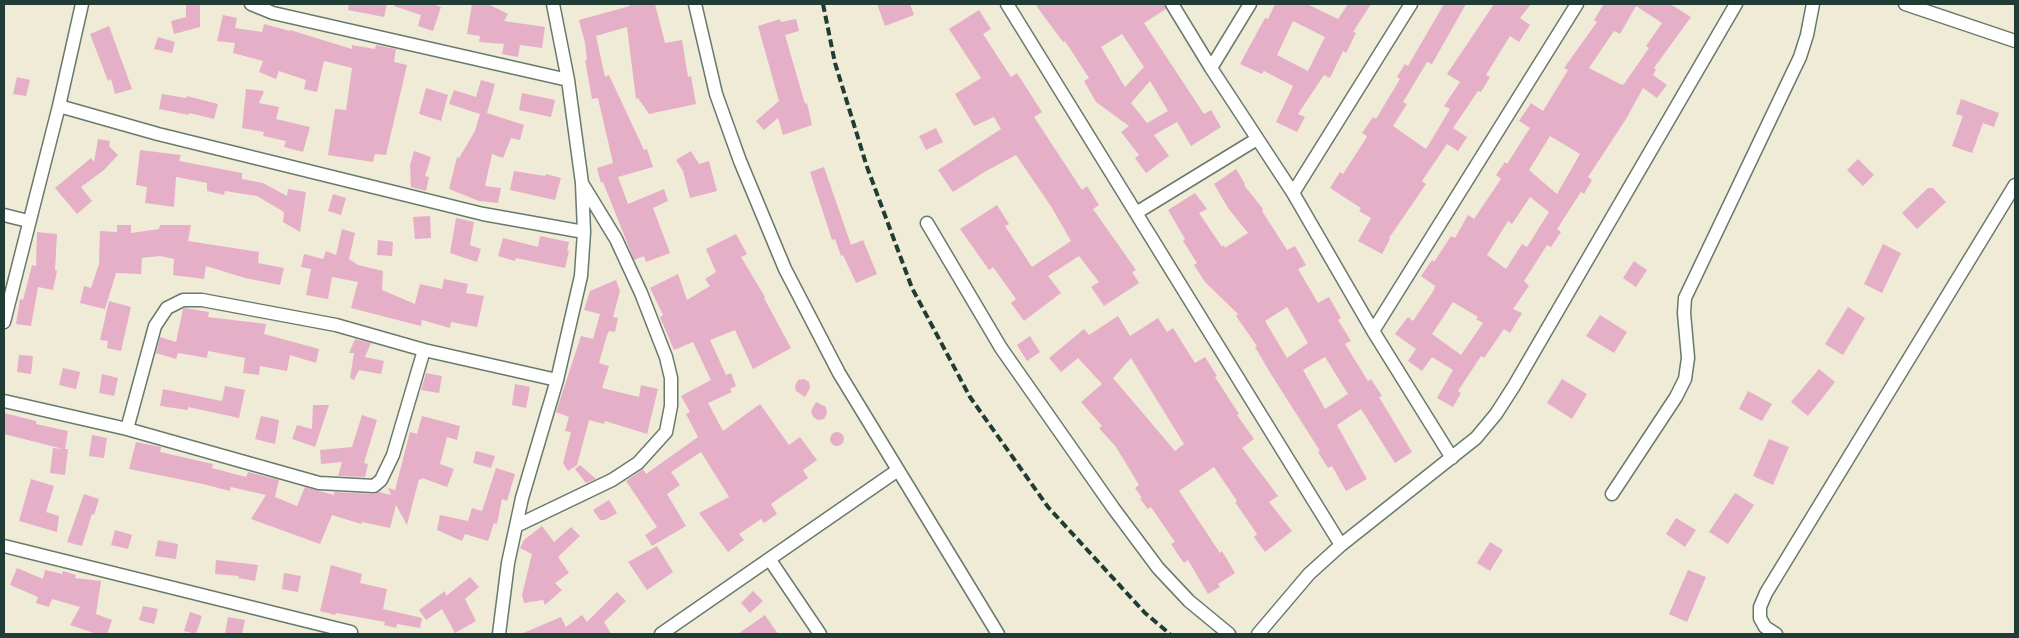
<!DOCTYPE html>
<style>
body{margin:0}
#map{position:relative;width:2019px;height:638px;overflow:hidden;background:#efebd7;font-family:Vollkorn,serif}
canvas{display:block}
.frame{position:absolute;inset:0;border:5px solid #1f3d34;pointer-events:none}
</style>
<div id="map">
<canvas width="2019" height="638"></canvas>
<div class="frame"></div>
</div>
<script>
const ctx = document.querySelector('canvas').getContext('2d');
ctx.lineJoin = 'round';
function fill(path, color) { ctx.fillStyle = color; ctx.fill(path, 'evenodd'); }
const poly = rows => new Path2D(rows.map(r => 'M' + r).join(''));
function strokePath(path, color, width, dash) { ctx.strokeStyle = color; ctx.lineWidth = width; ctx.lineCap = dash ? 'butt' : 'round'; ctx.setLineDash(dash || []); ctx.stroke(path); }
fill(poly([
 [186,4,200,4,200,27,174,34,171,21,186,17],
 [349,4,387,4,384,17,348,10],
 [395,4,432,4,441,7,433,31,418,26,421,15,394,6],
 [472,4,488,4,508,14,504,21,545,27,542,48,520,45,518,57,502,54,504,44,479,42,480,36,467,34],
 [629,4,655,4,665,43,682,40,688,77,691,76,696,104,649,114,638,98,636,99,627,27,596,36,605,77,609,75,644,150,647,149,653,167,618,177,628,204,664,189,668,201,653,208,670,253,646,262,644,256,634,260,603,182,601,183,597,168,613,163,598,98,592,99,585,60,587,60,585,43,579,20,630,6],
 [877,4,910,4,914,15,885,26],
 [1035,4,1164,4,1166,9,1144,23,1204,114,1211,110,1221,127,1191,146,1177,122,1154,135,1169,156,1146,173,1135,158,1139,155,1121,132,1129,126,1096,102,1084,81,1089,78,1065,41,1063,42],
 [1122,34,1144,67,1125,87,1101,47],
 [1150,81,1168,111,1147,123,1131,103],
 [1275,4,1307,4,1338,19,1348,4,1371,4,1353,32,1356,33,1346,53,1343,51,1330,78,1324,75,1298,114,1305,117,1297,132,1276,122,1293,86,1264,71,1262,74,1240,64,1265,18,1268,19],
 [1293,21,1325,37,1308,71,1277,55],
 [1444,4,1466,4,1432,64,1427,62,1403,102,1407,104,1393,126,1426,149,1450,109,1444,106,1460,82,1447,74,1494,4,1531,4,1520,18,1530,25,1519,42,1510,36,1486,75,1490,77,1481,92,1478,91,1453,128,1467,137,1458,151,1447,144,1422,181,1426,184,1389,238,1390,239,1382,254,1358,241,1371,218,1359,211,1361,208,1330,188,1340,172,1343,174,1365,140,1367,136,1362,133,1373,117,1376,119,1400,79,1397,77,1405,64,1408,66],
 [1604,4,1670,4,1691,17,1654,68,1656,70,1653,75,1667,85,1657,98,1643,88,1626,119,1588,177,1592,180,1584,194,1581,192,1557,229,1561,232,1551,247,1547,245,1524,281,1529,286,1513,309,1522,313,1510,333,1504,329,1484,358,1481,356,1458,391,1461,393,1453,407,1437,398,1453,370,1432,357,1422,371,1408,361,1416,349,1395,334,1408,317,1413,321,1434,290,1435,286,1421,276,1432,260,1434,262,1451,236,1455,238,1468,215,1474,219,1501,179,1496,175,1505,162,1507,164,1530,128,1519,121,1531,103,1543,111,1568,70,1564,68,1597,22,1594,20],
 [1636,6,1662,23,1646,46,1649,48,1624,84,1622,85,1589,68,1614,31,1620,34],
 [1550,136,1580,154,1557,194,1529,170],
 [1530,197,1549,212,1527,247,1522,244,1506,269,1487,255,1508,221,1512,224],
 [1453,302,1478,317,1476,319,1483,323,1461,355,1432,334],
 [979,10,991,29,983,34,1011,77,1017,73,1042,112,1034,117,1082,190,1087,186,1099,205,1093,209,1136,270,1132,272,1139,283,1104,306,1091,287,1099,282,1079,256,1048,276,1061,293,1024,321,1011,303,1016,299,993,267,989,270,960,229,997,205,1009,224,1005,226,1032,267,1071,241,1052,208,1016,155,986,171,953,192,938,170,1001,129,994,117,974,126,955,94,981,78,949,29],
 [223,15,237,18,235,28,262,32,264,24,290,31,290,30,352,49,352,45,375,49,376,45,396,49,394,62,407,65,386,155,375,154,373,162,328,155,335,109,346,110,352,68,324,61,317,92,304,89,306,80,279,71,276,79,259,72,263,61,233,53,235,43,217,41],
 [780,19,781,22,796,19,799,31,785,35,805,104,807,103,812,125,783,135,778,118,764,130,756,121,779,101,758,26],
 [109,26,132,89,115,94,111,79,108,81,90,34],
 [158,37,175,42,172,53,154,49],
 [17,77,30,80,26,96,13,94],
 [481,80,495,84,487,113,524,125,520,140,511,138,503,158,492,154,485,186,501,188,498,203,479,201,449,189,457,157,459,158,475,131,480,114,449,104,454,90,476,97],
 [426,88,448,95,441,121,419,114],
 [246,89,264,91,259,103,279,107,276,119,310,127,303,152,284,147,286,141,263,136,264,132,242,128],
 [522,93,555,100,551,117,519,110],
 [162,94,186,98,187,96,218,104,214,119,189,113,189,115,159,109],
 [1961,99,1999,113,1994,127,1983,123,1972,153,1952,146,1963,116,1956,114],
 [936,128,943,142,926,150,919,136],
 [98,139,110,141,109,146,118,155,104,170,81,187,92,201,77,214,55,188,91,158,94,162],
 [140,150,181,155,179,161,242,173,242,179,263,183,287,196,288,189,306,192,300,232,283,222,284,212,257,196,225,191,224,195,207,191,207,183,176,177,174,207,145,203,147,187,136,185],
 [414,151,431,157,425,176,429,177,426,191,411,187,410,165],
 [691,151,699,164,709,161,717,191,690,198,683,171,676,160],
 [1858,159,1874,175,1863,186,1847,170],
 [824,167,851,245,863,240,877,274,856,283,843,255,841,256,835,239,832,240,810,172],
 [1236,169,1245,184,1244,185,1263,209,1262,211,1287,250,1295,246,1306,265,1298,269,1318,303,1329,297,1341,318,1338,320,1351,341,1345,344,1368,381,1371,379,1382,396,1379,397,1412,452,1395,463,1361,409,1337,425,1367,479,1346,491,1332,466,1328,468,1318,452,1320,451,1269,371,1255,347,1257,346,1236,316,1238,314,1205,282,1194,265,1197,263,1183,241,1185,239,1168,210,1195,193,1207,209,1199,213,1222,247,1224,245,1225,248,1248,233,1228,208,1214,184],
 [1287,307,1308,343,1287,358,1265,321],
 [1325,357,1348,394,1325,409,1303,370],
 [514,171,545,176,546,174,561,178,555,200,510,190],
 [1928,188,1933,188,1946,202,1917,229,1902,213],
 [333,194,346,198,341,215,328,211],
 [430,216,431,238,415,239,413,217],
 [456,218,474,222,470,245,481,249,477,262,450,253],
 [117,225,131,225,131,233,159,229,160,225,191,225,188,241,259,252,258,263,284,268,280,285,245,278,206,266,204,279,173,275,174,259,160,256,142,258,141,274,116,273,105,309,80,303,84,286,91,288,99,264,100,231,117,232],
 [342,229,355,233,349,259,358,265,383,271,382,290,415,304,420,284,442,289,444,279,468,284,466,293,484,296,477,327,451,322,450,328,422,320,421,326,351,308,358,282,332,277,328,299,306,295,311,269,301,267,304,254,323,259,326,251,336,255],
 [37,232,57,234,55,270,57,271,53,290,38,287,31,326,16,324,20,299,23,300,32,265,36,266],
 [736,234,747,254,741,257,765,297,764,298,791,348,753,369,735,330,710,340,726,375,731,373,736,386,730,389,732,392,708,403,723,431,760,404,789,445,800,437,817,460,803,470,808,478,771,504,777,514,764,523,761,519,739,534,744,540,728,552,699,513,729,497,701,452,671,472,680,485,667,494,686,526,652,546,645,535,657,527,626,481,643,469,646,474,698,437,686,414,690,412,681,396,711,380,693,342,674,350,660,317,663,315,650,288,678,274,687,300,710,286,705,279,716,272,706,249],
 [540,236,569,242,567,251,569,251,565,268,516,258,515,261,498,256,503,238,538,247],
 [378,240,393,242,392,256,377,255],
 [1883,244,1901,253,1882,293,1864,284],
 [1634,261,1647,270,1636,287,1623,278],
 [616,280,620,291,613,317,618,318,615,332,609,331,607,335,599,363,609,366,602,388,639,397,641,385,658,389,647,434,605,421,604,424,589,420,577,465,568,471,563,463,571,432,565,431,569,417,556,412,581,336,593,339,600,314,584,310,590,291],
 [109,301,131,307,121,351,107,348,108,341,100,340],
 [1848,307,1865,318,1843,355,1825,344],
 [185,308,209,312,208,317,266,324,264,334,319,349,316,363,290,355,287,371,260,366,259,375,243,373,245,358,208,351,207,358,178,353,176,359,156,353,160,337,176,342,183,309],
 [1600,315,1627,332,1614,353,1586,336],
 [1118,316,1130,336,1158,318,1167,332,1173,328,1195,363,1205,357,1217,376,1215,377,1239,414,1237,415,1254,439,1242,448,1278,496,1269,502,1292,531,1265,552,1254,537,1257,534,1235,502,1237,501,1214,467,1179,491,1220,553,1222,551,1235,573,1218,584,1220,587,1208,594,1188,560,1184,563,1179,556,1171,544,1175,542,1151,507,1148,509,1140,499,1142,498,1135,488,1139,485,1116,447,1099,428,1102,426,1081,402,1102,384,1078,358,1061,372,1049,358,1084,329,1089,335],
 [1131,358,1184,444,1175,451,1113,378],
 [1030,336,1040,352,1027,361,1017,345],
 [355,339,371,343,365,357,384,361,381,374,359,370,354,380,350,378,354,353,349,353],
 [19,355,33,356,31,374,17,372],
 [63,368,80,372,76,389,59,385],
 [1819,369,1835,382,1808,416,1791,402],
 [426,373,442,376,439,393,421,390],
 [102,374,118,378,114,396,99,393],
 [804,379,809,382,810,388,805,397,796,391,795,386,798,380],
 [1562,379,1587,394,1572,419,1547,403],
 [515,384,530,387,526,408,512,405],
 [225,386,245,390,239,418,188,407,188,410,160,406,163,389,222,401],
 [1748,391,1772,404,1762,421,1739,409],
 [816,402,826,407,827,413,824,419,818,420,813,417,811,411],
 [313,405,329,405,315,447,292,439,297,425,312,429],
 [4,413,36,421,36,424,68,431,65,449,68,449,65,475,50,473,53,448,63,449,4,434],
 [362,415,377,420,364,463,368,464,365,477,338,476,342,462,321,464,320,450,352,447],
 [261,416,279,420,275,444,255,439],
 [422,416,460,426,457,440,447,437,440,464,454,469,447,487,422,478,421,480,419,479,407,525,396,505,390,528,362,522,361,524,332,515,320,544,251,519,266,495,231,487,230,491,203,484,129,469,136,442,161,447,160,452,213,464,212,468,246,477,248,472,279,480,275,497,297,506,305,487,334,495,334,492,374,494,379,492,391,495,388,488,395,490,410,432,417,434],
 '830 439a7 7 0 1 1 14 0a7 7 0 1 1-14 0Z',
 [92,435,107,438,104,458,89,456],
 [1769,439,1789,447,1773,485,1753,476],
 [476,451,495,456,491,468,473,463],
 [580,465,596,479,586,483,575,469],
 [496,468,515,474,507,501,502,499,497,524,494,523,488,541,465,534,462,541,437,530,440,515,468,521,472,508,482,511],
 [31,479,54,486,46,512,59,516,57,532,19,521],
 [1735,493,1754,505,1728,544,1709,532],
 [84,494,99,499,94,515,92,514,82,546,67,542],
 [609,500,617,513,605,520,600,520,593,510],
 [1676,518,1696,530,1685,547,1666,534],
 [542,526,554,542,571,527,580,536,558,557,569,573,555,583,562,590,545,605,543,600,524,603,522,595,532,554,520,548,524,540],
 [115,530,132,535,128,549,111,545],
 [158,540,178,544,176,559,155,556],
 [1490,542,1503,550,1490,571,1477,563],
 [657,546,673,572,647,590,628,562],
 [216,560,258,565,255,581,238,578,239,576,215,574],
 [331,565,362,574,360,583,387,589,383,609,422,618,420,628,397,624,396,628,384,625,385,622,336,613,335,615,320,611],
 [17,568,43,579,45,570,62,574,63,571,76,575,75,578,101,581,96,614,112,620,107,634,97,634,70,625,80,607,52,599,49,607,36,603,38,597,10,585],
 [1688,570,1706,577,1687,622,1669,614],
 [284,573,301,576,298,592,282,589],
 [470,577,479,587,465,599,476,621,455,633,442,609,426,620,419,610,445,591,446,596],
 [753,591,763,601,750,613,741,603],
 [617,592,626,601,604,622,611,634,521,634,561,617,566,627,582,615,587,622],
 [143,606,158,609,154,624,139,620],
 [190,612,202,616,196,634,184,631],
 [765,615,778,634,738,634],
 [228,617,245,620,242,634,225,634]
]), '#e6afc8');
const street = poly([
 [251,4,273,13,568,80],
 [695,4,716,94,740,161,785,269,839,373,998,634],
 [1007,4,1341,545],
 [1172,4,1211,68,1293,193,1373,331,1452,458],
 [1905,4,2015,41],
 [1211,68,1250,4],
 [59,106,158,134,483,214,584,232],
 [1293,193,1411,4],
 [1136,213,1257,139],
 [4,215,28,221],
 [927,223,1001,348,1114,509,1158,568,1189,601,1229,634],
 [4,322,59,106,82,4],
 [1373,331,1577,4],
 [4,401,127,429,319,483,374,486,381,480,393,455,424,350,557,380],
 [127,429,155,326,167,308,183,300,202,300,336,325,424,350],
 [1612,494,1676,397,1685,379,1688,358,1684,313,1685,298,1800,57,1807,35,1813,4],
 [516,526,612,480,638,463,666,432,671,406,671,378,666,357,641,293,616,239,583,185],
 [4,546,351,632],
 [770,560,820,634],
 [499,634,508,563,522,498,557,380,581,276,584,232,582,183,568,80,553,4],
 [661,634,898,470],
 [1258,634,1309,574,1341,545,1476,438,1496,414,1514,386,1736,4],
 [1776,634,1765,627,1760,618,1760,607,1766,593,2015,185]
]);
strokePath(street, '#687a6d', 15);
strokePath(street, '#fff', 12);
strokePath(poly([
 [823,4,835,63,867,167,912,288,970,397,1048,507,1145,613,1170,634]
]), '#1f3d34', 4, [8, 4]);
</script>
